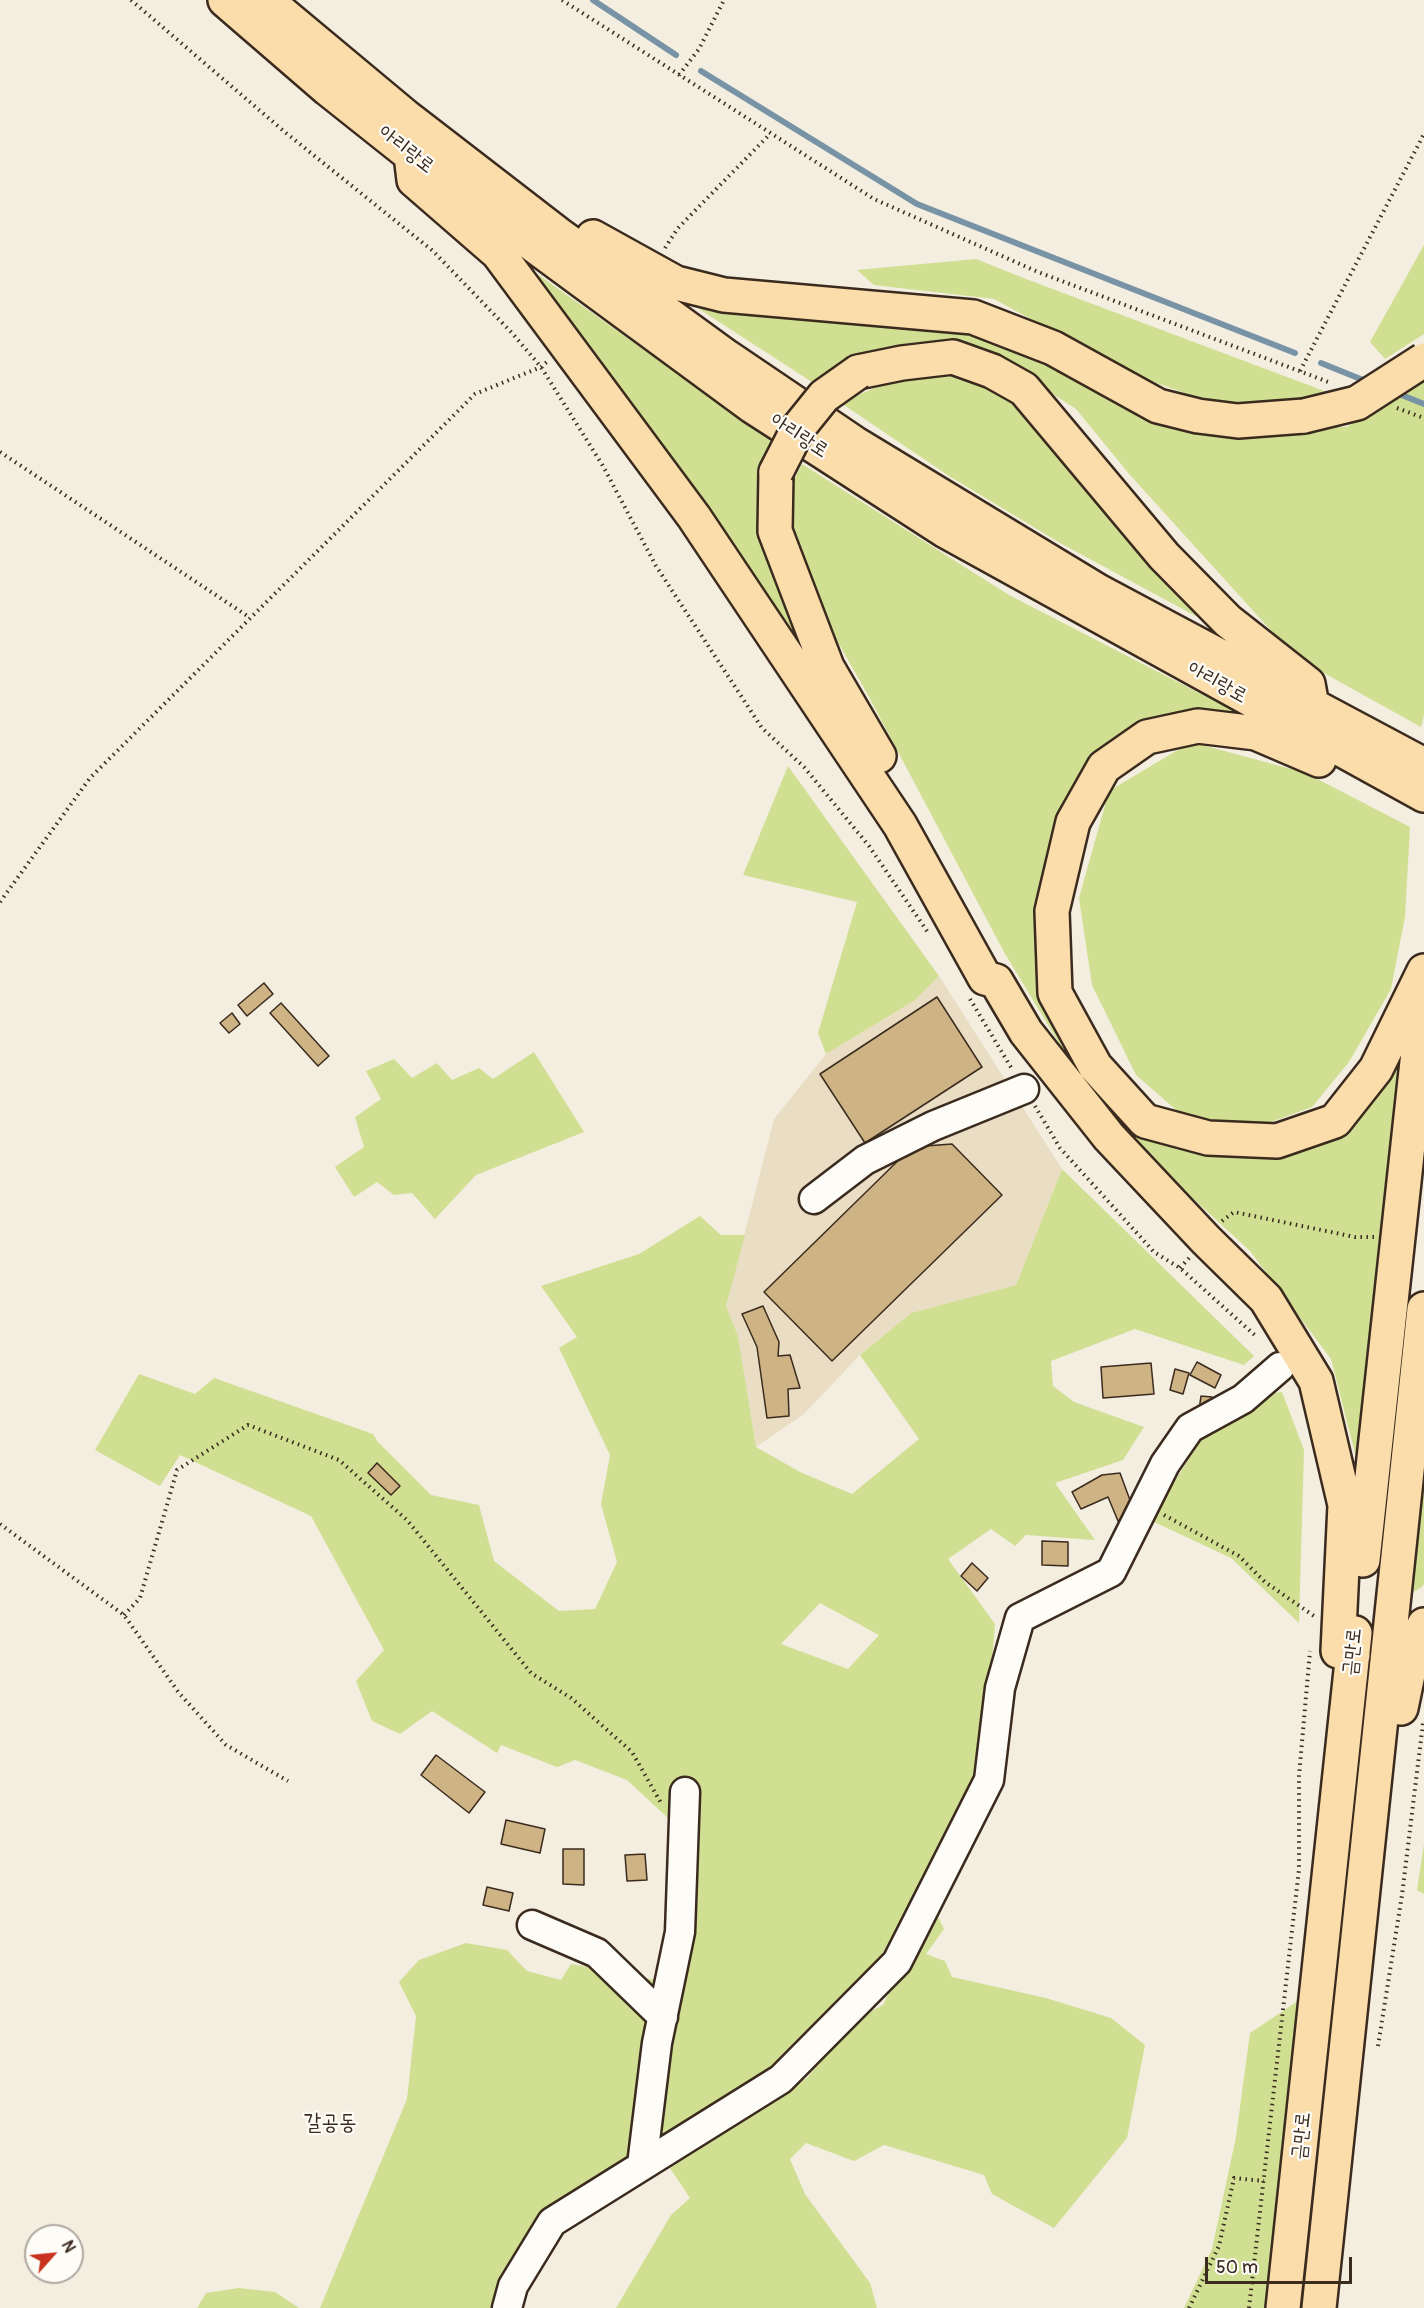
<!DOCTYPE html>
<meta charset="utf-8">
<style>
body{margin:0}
#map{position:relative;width:1424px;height:2308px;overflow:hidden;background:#f4eee0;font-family:Pangolin,sans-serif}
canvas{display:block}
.north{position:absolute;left:24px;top:2224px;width:60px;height:60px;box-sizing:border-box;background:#fdfcf7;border:2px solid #afa8a0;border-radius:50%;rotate:63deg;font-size:16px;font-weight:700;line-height:24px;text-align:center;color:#3b2a1e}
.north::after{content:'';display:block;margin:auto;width:21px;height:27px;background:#c8321e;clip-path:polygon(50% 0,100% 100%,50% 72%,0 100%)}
.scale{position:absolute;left:1205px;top:2257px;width:147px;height:27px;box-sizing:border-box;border:3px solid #3b2a1e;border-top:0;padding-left:8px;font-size:18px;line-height:21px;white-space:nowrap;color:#3b2a1e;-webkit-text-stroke:4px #fdfcf7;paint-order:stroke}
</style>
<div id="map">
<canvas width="1424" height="2308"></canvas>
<div class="north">N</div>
<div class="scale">50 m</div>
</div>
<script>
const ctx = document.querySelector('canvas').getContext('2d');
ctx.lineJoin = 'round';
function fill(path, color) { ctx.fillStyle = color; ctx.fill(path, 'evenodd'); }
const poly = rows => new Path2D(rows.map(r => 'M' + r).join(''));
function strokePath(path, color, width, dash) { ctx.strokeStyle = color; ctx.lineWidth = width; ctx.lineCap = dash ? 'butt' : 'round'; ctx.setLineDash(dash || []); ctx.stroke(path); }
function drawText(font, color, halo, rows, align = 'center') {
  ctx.font = font + ' Pangolin,"Poor Story",sans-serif'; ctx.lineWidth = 4.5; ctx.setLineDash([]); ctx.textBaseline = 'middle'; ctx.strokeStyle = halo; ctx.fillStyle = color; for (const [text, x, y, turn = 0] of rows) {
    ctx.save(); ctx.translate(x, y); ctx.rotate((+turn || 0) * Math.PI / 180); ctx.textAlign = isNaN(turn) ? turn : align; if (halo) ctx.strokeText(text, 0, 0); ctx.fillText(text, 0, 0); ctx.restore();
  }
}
fill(poly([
 [939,976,1062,1169,1016,1285,911,1313,860,1355,804,1414,756,1447,738,1336,726,1306,774,1119,826,1054,914,1001]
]), '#e9ddc4');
fill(poly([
 [1424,245,1424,334,1385,359,1370,342],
 [976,259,1026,279,1327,392,1300,401,1213,403,1134,375,994,299,874,285,857,270],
 [533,271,777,444,762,523,820,669],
 [676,294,774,316,850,315,959,323,1195,430,1347,427,1424,375,1424,715,1421,727,1295,657,1130,475,1076,409,984,349,933,343,815,384],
 [963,373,1018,400,1218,628,1060,543,949,476,841,403,894,379],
 [802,464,1009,595,1234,711,1132,731,1062,803,1039,946,1053,1013,1170,1144,1328,1134,1409,1033,1358,1465,1331,1359,1250,1251,1173,1180,1077,1073,1004,952,869,697,817,605,802,569,794,528,793,482],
 [1191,742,1306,773,1410,827,1405,917,1391,989,1349,1062,1312,1107,1258,1127,1182,1115,1136,1075,1092,985,1079,898,1109,791],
 [788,766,939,976,914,1001,826,1054,818,1033,857,902,743,875],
 [534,1052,584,1132,476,1175,435,1219,412,1193,394,1195,377,1182,354,1197,335,1167,364,1147,355,1117,381,1099,366,1071,394,1059,412,1078,437,1063,452,1080,479,1068,493,1079],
 [1062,1169,1254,1356,1244,1365,1135,1329,1051,1361,1053,1386,1074,1402,1144,1427,1123,1460,1055,1483,1095,1540,1026,1535,1015,1546,991,1529,948,1559,995,1624,984,1762,975,1790,878,1961,807,2038,751,2086,661,2135,532,2223,502,2308,320,2308,407,2099,416,2016,399,1982,419,1960,466,1943,507,1950,527,1971,561,1980,571,1964,682,1985,697,1845,627,1780,575,1760,557,1767,501,1745,497,1753,432,1711,400,1734,372,1721,356,1681,384,1650,311,1516,180,1455,160,1486,95,1450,139,1374,195,1394,214,1378,373,1434,378,1442,431,1495,479,1505,494,1561,559,1611,595,1609,617,1562,601,1504,610,1455,559,1348,577,1337,541,1286,639,1254,700,1216,721,1235,745,1235,726,1306,738,1336,756,1447,800,1472,852,1494,919,1439,860,1355,911,1313,1016,1285],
 [820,1603,879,1635,848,1669,781,1644],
 [1282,1392,1304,1450,1299,1623,1231,1558,1150,1520,1208,1429,1267,1394],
 [1424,1464,1424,1584,1422,1587,1406,1596],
 [1424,1844,1424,1894,1417,1890],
 [932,1904,944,1929,926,1954,945,1961,952,1977,1046,1998,1111,2018,1145,2045,1127,2138,1054,2228,992,2194,984,2175,884,2145,854,2161,806,2143,790,2159,805,2194,870,2283,877,2308,616,2308,671,2215,690,2198,666,2162,807,2078,856,2019,883,2005],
 [1298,2001,1268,2308,1184,2308,1212,2249,1236,2137,1250,2033],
 [239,2288,275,2292,299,2308,197,2308,206,2293]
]), '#d0df92');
strokePath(poly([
 [593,0,676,55],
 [701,71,917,204,1295,353],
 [1321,363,1368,382],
 [1394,392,1424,404]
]), '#7793a5', 6);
const building = poly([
 [264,983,273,994,247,1016,238,1005,264,983],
 [937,997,982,1067,865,1143,820,1074,937,997],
 [281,1003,329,1056,318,1066,270,1013,281,1003],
 [232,1013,240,1024,229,1033,220,1023,232,1013],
 [952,1144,1002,1195,832,1361,764,1292,912,1147,952,1144],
 [763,1306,779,1342,778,1356,790,1355,800,1388,788,1389,789,1416,767,1418,757,1347,742,1314,763,1306],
 [1197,1362,1221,1375,1215,1388,1190,1375,1197,1362],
 [1151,1363,1154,1394,1103,1398,1101,1367,1151,1363],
 [1175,1369,1189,1373,1183,1394,1170,1390,1175,1369],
 [1201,1396,1212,1397,1209,1411,1199,1410,1201,1396],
 [377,1463,400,1486,391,1495,368,1473,377,1463],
 [1120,1473,1134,1511,1118,1521,1108,1497,1081,1509,1072,1492,1102,1475,1120,1473],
 [1042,1541,1068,1542,1068,1566,1042,1565,1042,1541],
 [972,1563,988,1578,977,1591,961,1576,972,1563],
 [436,1755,485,1792,469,1813,421,1775,436,1755],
 [506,1820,545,1829,540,1853,501,1844,506,1820],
 [563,1849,584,1849,584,1885,563,1884,563,1849],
 [645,1854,647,1880,627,1881,625,1855,645,1854],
 [487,1887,513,1893,509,1911,483,1905,487,1887]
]);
fill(building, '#ceb484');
strokePath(building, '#3b2a1e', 1.5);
const minor = poly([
 [814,1199,865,1160,933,1126,1024,1089],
 [532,1925,597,1953,663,2017],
 [642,2165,657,2043,680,1932,685,1792],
 [507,2308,513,2286,552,2222,781,2079,897,1962,989,1780,1000,1688,1020,1618,1111,1572,1165,1464,1190,1428,1243,1399,1280,1367]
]);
const highway = poly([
 [225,0,328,89,411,155,752,406,944,530,1424,795],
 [266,0,405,116,558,234,727,357,854,443,1098,591,1424,765],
 [411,155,414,180,498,253,694,517,900,825,985,978,996,981,1026,1032,1109,1137,1206,1240,1266,1299,1316,1381,1345,1505,1338,1651,1353,1655],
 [593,237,676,283,724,295,973,317,1053,348,1158,406,1198,416,1238,421,1304,416],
 [858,372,902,363,953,357,992,371,1024,389,1164,556,1228,621,1308,684,1310,695],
 [776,472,775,531,827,667,879,756],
 [1319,760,1256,733,1198,726,1147,737,1104,767,1073,822,1052,911,1055,993,1095,1066,1145,1121,1208,1138,1277,1141,1335,1121,1376,1069,1424,971],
 [1363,1560,1424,997],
 [1401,1708,1413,1650,1424,1625],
 [1283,2308,1355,1633],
 [1319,2308,1424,1309]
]);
strokePath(minor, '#3b2a1e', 33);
strokePath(highway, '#3b2a1e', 38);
strokePath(poly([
 [131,0,286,133,433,251,512,333,541,367,603,466,656,566,762,728,804,767,869,846,929,934],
 [562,0,874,199,1038,272,1331,383],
 [679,75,699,49,724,0],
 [665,248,678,228,770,134],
 [1300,371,1424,134],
 [1397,408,1424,418],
 [0,452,249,617],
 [0,902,90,778,475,394,541,367,548,361],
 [970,999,1012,1069],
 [1035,1106,1060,1148,1154,1252,1180,1268,1257,1337],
 [1222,1221,1234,1212,1355,1237,1374,1237],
 [1180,1268,1190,1257],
 [1164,1515,1239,1556,1265,1582,1314,1616],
 [0,1524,124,1615,179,1693,226,1745,288,1781],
 [124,1615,140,1598,177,1470,248,1425,339,1460,407,1520,531,1673,571,1698,632,1752,661,1803],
 [1378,2046,1402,1895,1423,1723],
 [1189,2308,1219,2246,1234,2178,1264,2181],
 [1249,2308,1299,1869,1299,1776,1310,1651]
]), '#3b2a1e', 4, [1.5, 4.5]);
strokePath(minor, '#fdfcf7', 28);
strokePath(highway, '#faddab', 33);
const highwayBridge = poly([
 [1304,416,1357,403,1424,360],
 [776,472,799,427,824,396,858,372]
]);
strokePath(highwayBridge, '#3b2a1e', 38, []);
strokePath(highwayBridge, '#faddab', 33);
drawText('20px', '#3b2a1e', '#fdfcf7', [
 ["아리랑로",406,150,38],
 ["아리랑로",799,436,33],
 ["아리랑로",1217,683,29],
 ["금만로",1353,1652,-84],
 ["금만로",1302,2136,-84]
]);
drawText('22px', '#3b2a1e', '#fdfcf7', [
 ["갈공동",330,2123]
]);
</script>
